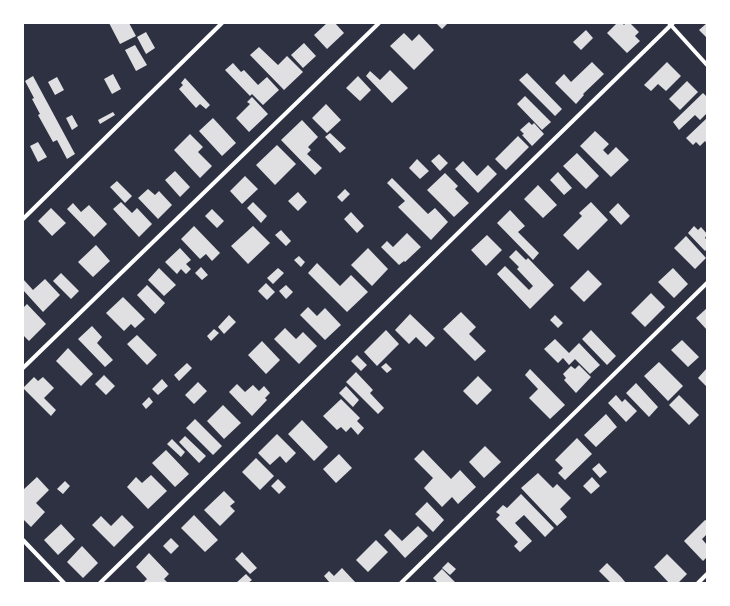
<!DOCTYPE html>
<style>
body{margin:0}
#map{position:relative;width:730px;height:606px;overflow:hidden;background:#2d3142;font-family:"Public Sans",sans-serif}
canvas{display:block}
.frame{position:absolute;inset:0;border:24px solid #fff;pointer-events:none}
</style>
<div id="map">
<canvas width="730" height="606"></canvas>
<div class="frame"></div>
</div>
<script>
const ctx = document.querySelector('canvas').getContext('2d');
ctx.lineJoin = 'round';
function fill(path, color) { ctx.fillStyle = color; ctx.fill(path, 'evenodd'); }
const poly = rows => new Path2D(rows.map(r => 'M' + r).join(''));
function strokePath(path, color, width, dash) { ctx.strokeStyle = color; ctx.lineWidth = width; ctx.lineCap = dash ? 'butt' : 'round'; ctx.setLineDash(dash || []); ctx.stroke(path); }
fill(poly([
 [109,23,129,23,136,36,120,44],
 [327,23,335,23,344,33,327,49,314,35],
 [436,23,448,23,442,29],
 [617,23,622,23,624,25,626,23,630,23,639,32,635,36,640,41,627,53,607,33],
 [707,23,707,38,699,30],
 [586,30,593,38,581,50,573,42],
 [146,32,155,48,146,54,137,37],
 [404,33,412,41,419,34,434,50,414,70,390,46],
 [304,43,316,56,303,68,291,55],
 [135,45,147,65,136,71,125,50],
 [259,47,278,65,287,56,303,72,284,90,250,55],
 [592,62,604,74,583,94,584,95,576,104,555,83,564,74,571,82],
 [667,62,681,76,666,91,658,84,651,91,644,85],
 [233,63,241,72,244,70,258,85,267,77,279,90,263,105,252,94,250,96,225,70],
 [390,70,408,88,392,103,366,76,370,71,380,80],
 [527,73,562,109,555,116,519,80],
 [113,74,121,89,112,94,104,79],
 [33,76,75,154,67,159,57,140,53,142,38,115,40,114,32,99,34,98,25,81],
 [358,76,371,90,360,101,346,88],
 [57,77,64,90,55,95,48,82],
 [185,78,210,105,206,109,200,104,196,108,179,89,183,85,181,83],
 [687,81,698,92,680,110,669,99],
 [703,93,707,97,707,113,700,120,695,115,679,130,673,122],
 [525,96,551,122,542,130,517,104],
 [252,97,268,114,249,132,236,118,250,104,247,102],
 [326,104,341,120,327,133,312,118],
 [113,112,115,115,100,124,98,120],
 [72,115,78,126,72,130,66,118],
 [213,118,236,143,222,156,199,131],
 [707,118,707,144,705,141,700,146,696,142,693,145,686,138],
 [302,120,318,137,308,147,311,150,307,154,322,168,315,175,281,140],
 [529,122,532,125,534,123,544,134,532,146,522,135,524,134,520,130],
 [595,131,609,144,603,150,608,155,616,147,629,160,611,177,580,146],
 [330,133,346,148,340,153,325,137],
 [190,134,203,147,198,152,212,166,200,178,174,150],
 [518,136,529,147,506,170,495,159],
 [38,142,47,157,38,162,30,146],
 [277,145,296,164,275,185,256,165],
 [577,153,599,176,586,189,563,166],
 [439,154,448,163,440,171,431,161],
 [417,159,429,171,420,179,409,168],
 [463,161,477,176,488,165,497,174,478,193,455,169],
 [175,171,190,187,180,197,165,180],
 [558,172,572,188,564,195,550,180],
 [445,173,458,186,455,189,469,203,454,217,427,190],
 [245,176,258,189,242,204,230,191],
 [392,178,428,214,435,208,448,222,431,240,398,207,405,201,387,183],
 [117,181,132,196,125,203,110,187],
 [538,185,557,205,543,218,524,199],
 [148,189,155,195,159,191,172,205,158,219,138,198],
 [345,189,350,194,342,202,337,197],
 [298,192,307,202,298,211,288,201],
 [121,202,132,213,137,208,152,224,139,237,113,209],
 [253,202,267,216,261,223,247,208],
 [591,202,608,220,578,250,563,235,582,216,579,213],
 [73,203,81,212,89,205,107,224,94,237,67,209],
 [618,203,630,216,621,225,609,212],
 [51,208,66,223,52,236,38,221],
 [212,209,224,221,217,228,205,216],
 [510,210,525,226,518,232,539,253,533,260,497,223],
 [351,212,364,226,357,233,344,219],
 [194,226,220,253,212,261,206,254,200,259,181,239],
 [253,226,270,243,248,264,231,246],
 [694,226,698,230,701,227,707,234,705,238,707,240,707,249,705,251,688,233],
 [281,230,291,241,286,246,275,235],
 [407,233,421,247,405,262,404,261,399,265,381,247,387,241,393,247],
 [487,235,502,250,486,266,471,250],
 [686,236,706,258,695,269,674,248],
 [96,245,110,261,93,277,78,262],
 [180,248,191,260,186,264,191,269,186,274,181,269,177,274,165,262],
 [368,248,388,269,372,286,351,265],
 [516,250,526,260,528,258,554,285,530,309,497,274,505,266,529,290,533,286,517,269,519,267,509,257],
 [299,256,305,262,301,267,294,260],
 [317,263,340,286,351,275,368,292,347,312,308,273],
 [201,267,208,275,202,280,195,273],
 [159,268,176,285,164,296,148,280],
 [278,268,284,273,273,284,267,278],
 [673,268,688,284,674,298,658,282],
 [588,270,602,284,584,302,570,288],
 [61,273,79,291,71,299,53,281],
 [23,279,33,290,45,279,60,295,43,312,23,290],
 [266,283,275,292,267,300,258,291],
 [147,285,165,303,155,314,137,295],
 [286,285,293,292,286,299,279,291],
 [651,293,665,307,645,327,631,313],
 [123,297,145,319,135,328,131,324,124,331,106,313],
 [27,304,46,324,29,341,23,335,23,308],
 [308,307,317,316,325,308,341,325,325,340,300,315],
 [707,308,707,330,696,318],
 [461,312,476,327,469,334,486,351,475,361,443,329],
 [410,314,435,338,426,347,416,337,409,344,395,330],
 [229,315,236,322,224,334,218,327],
 [555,315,563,323,558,328,550,320],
 [92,326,102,337,97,343,113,360,105,367,78,339],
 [285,328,296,339,303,332,317,346,299,364,274,339],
 [214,329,219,333,211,341,207,336],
 [386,330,399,344,377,366,364,352],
 [591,330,616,356,607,365,582,339],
 [137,335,157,355,147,365,127,344],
 [555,339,575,359,569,365,563,358,558,363,544,349],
 [682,340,699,357,688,367,671,350],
 [262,341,280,360,266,374,248,355],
 [579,343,600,365,590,374,569,353],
 [68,348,93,374,81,386,56,361],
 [357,355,367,365,361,371,351,361],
 [659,362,683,386,668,401,644,376],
 [187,363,192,368,179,381,174,375],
 [386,363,392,369,387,373,381,367],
 [579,365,591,377,576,393,564,380,566,378,563,374,571,366,575,369],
 [707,368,707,387,698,378],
 [530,369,565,405,550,419,529,398,538,389,525,375],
 [356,372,373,390,370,393,384,408,378,414,346,382],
 [104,375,115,386,106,395,95,384],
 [478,376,492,390,477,405,463,391],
 [34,377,38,381,43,377,54,388,44,398,56,410,51,416,23,388],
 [162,379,168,386,158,395,152,389],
 [198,382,207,391,194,404,185,395],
 [636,383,658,407,649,417,626,393],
 [237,384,245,392,253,385,259,391,264,386,270,393,265,398,267,400,252,416,229,392],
 [346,386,359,400,353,407,339,393],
 [616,395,622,402,625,399,637,411,626,422,608,403],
 [679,395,699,415,689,425,669,405],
 [149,397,153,402,146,409,142,404],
 [341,399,360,418,357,421,364,428,358,435,351,427,346,432,341,427,337,430,323,416],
 [223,405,241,423,224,439,207,421],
 [606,414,617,427,596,447,584,435],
 [195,419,222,446,213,455,186,428],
 [302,420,328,447,314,461,288,434],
 [277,434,296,453,286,463,280,456,270,465,258,453],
 [185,436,206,456,199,463,179,442],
 [577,438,592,454,565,480,558,473,563,468,555,460],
 [172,439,185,452,181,457,167,444],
 [485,446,501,462,484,478,469,462],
 [166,450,189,474,175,487,152,463],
 [423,450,451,479,460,470,476,487,458,504,452,497,442,507,424,488,433,478,414,459],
 [339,454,352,468,336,483,323,469],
 [256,458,274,476,260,490,242,472],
 [599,463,607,472,600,478,592,469],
 [538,473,553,488,557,484,571,498,560,509,567,517,557,526,521,488],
 [151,475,167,491,148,509,127,487,136,477,142,483],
 [37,477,49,490,36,503,45,512,31,527,23,519,24,515,23,513,23,490],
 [592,477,600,486,591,494,583,486],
 [278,479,286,487,279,494,271,486],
 [65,481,70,486,63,494,57,489],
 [224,491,235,502,230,506,235,511,220,526,204,510],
 [521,494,554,528,545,537,524,515,515,523,532,541,520,552,514,546,518,542,496,519,500,515,496,512,503,505,507,508],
 [427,502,444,520,433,532,415,514],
 [122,515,134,527,114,547,92,525,101,516,111,526],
 [194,515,218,540,205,552,181,528],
 [705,520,707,521,707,534,702,539,707,545,707,557,703,561,684,541],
 [61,524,75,539,58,555,44,540],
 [418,526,428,536,405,558,384,535,390,529,402,541],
 [171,538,179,546,171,554,163,546],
 [376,540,388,552,368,572,356,560],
 [82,546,98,563,83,578,67,562],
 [242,552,257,568,250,574,235,559],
 [149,553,169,574,164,579,168,583,143,583,147,579,136,567],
 [667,554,687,574,678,583,669,583,654,567],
 [448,562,456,569,450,575,442,568],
 [607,563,621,577,626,583,611,583,599,571],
 [342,568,356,583,330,583,324,576,329,571,334,576],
 [442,569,456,583,438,583,433,578],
 [246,574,252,580,248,583,236,583]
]), '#e0e0e3');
strokePath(poly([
 [669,23,707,65],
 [23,219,222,23],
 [23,368,379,23],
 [23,540,64,583],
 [100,583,673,23],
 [401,583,707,283],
 [698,583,707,574]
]), '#fff', 4);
</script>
